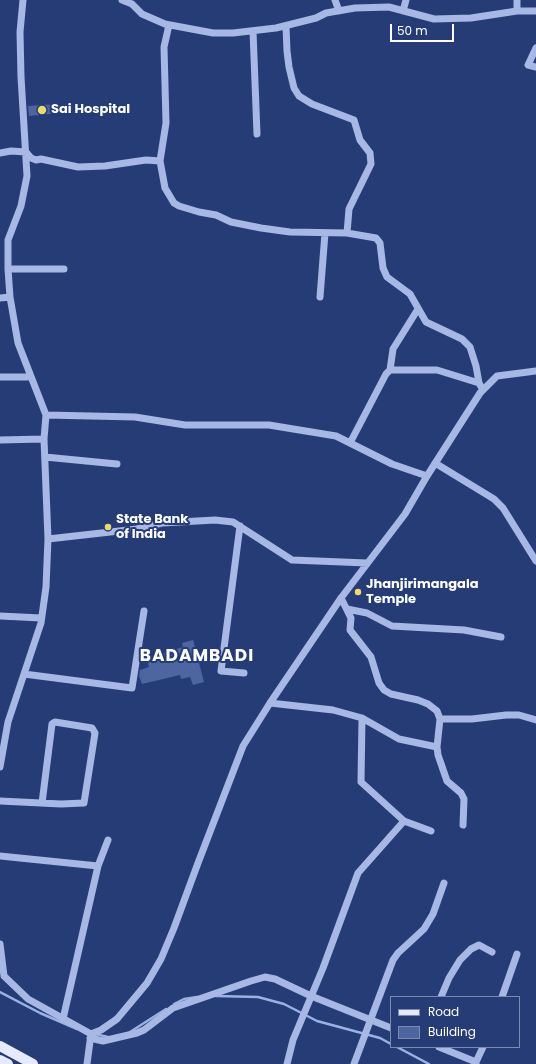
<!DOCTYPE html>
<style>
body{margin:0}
#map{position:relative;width:536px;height:1064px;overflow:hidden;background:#253c77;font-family:Poppins,sans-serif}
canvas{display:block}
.legend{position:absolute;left:390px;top:996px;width:130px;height:52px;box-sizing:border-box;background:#253c77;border:1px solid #7c8aad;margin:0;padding:5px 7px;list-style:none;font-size:12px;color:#fff}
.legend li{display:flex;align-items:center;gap:8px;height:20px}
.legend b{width:20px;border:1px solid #7c8aad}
.scale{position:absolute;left:390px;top:24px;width:64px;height:18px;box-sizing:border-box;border:2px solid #fff;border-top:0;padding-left:5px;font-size:12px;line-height:14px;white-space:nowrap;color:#fff;-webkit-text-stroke:3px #253c77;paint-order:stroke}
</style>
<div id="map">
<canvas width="536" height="1064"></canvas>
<ul class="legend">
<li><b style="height:5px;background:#e5eafc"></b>Road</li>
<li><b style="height:11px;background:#4d65a1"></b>Building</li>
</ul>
<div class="scale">50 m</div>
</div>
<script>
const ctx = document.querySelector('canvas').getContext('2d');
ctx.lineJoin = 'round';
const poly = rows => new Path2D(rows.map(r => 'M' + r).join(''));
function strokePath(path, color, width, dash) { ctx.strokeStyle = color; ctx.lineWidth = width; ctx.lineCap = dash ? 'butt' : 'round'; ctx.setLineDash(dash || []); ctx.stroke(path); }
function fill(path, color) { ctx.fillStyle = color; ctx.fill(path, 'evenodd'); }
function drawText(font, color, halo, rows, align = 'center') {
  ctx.font = font + ' Poppins,sans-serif'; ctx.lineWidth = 4; ctx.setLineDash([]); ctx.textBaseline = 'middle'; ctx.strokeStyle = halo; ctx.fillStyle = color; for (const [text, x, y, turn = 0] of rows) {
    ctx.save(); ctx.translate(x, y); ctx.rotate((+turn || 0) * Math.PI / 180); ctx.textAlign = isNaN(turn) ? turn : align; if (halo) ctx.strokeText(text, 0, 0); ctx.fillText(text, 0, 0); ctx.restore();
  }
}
strokePath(poly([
 [0,992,40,1013,77,1029],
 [216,996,258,997,284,1004,317,1021,380,1038,391,1044],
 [174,1004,184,999,197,997],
 [130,1032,166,1009],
 [95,1034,108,1037],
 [397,1047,429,1064]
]), '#9ab1e3', 2.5);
fill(poly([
 [57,104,58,113,29,116,28,106],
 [193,640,204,682,193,685,190,677,181,679,180,675,142,684,139,676,140,670,149,667,147,660,158,657,157,655,183,647,182,643]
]), '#4d65a1');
strokePath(poly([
 [122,0,132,4,142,14,165,24,213,33,233,33,276,28,316,18,326,13,355,8,389,7,434,19,471,18,517,11,536,11],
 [335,0,339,11],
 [403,11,406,0],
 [517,11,517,0],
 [286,26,287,51,289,67,294,88,299,96,312,104,354,120,360,140,370,153,371,164,349,209,347,233,376,238,380,243,383,268,387,277,410,294,426,322,462,339,470,347,476,366,479,383,483,390],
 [253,31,257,134],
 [536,48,528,65,536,67],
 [0,153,11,151,26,152,31,158,36,160,41,159,78,167,105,166,146,160,160,161,166,123,164,47,169,25],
 [160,161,165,188,174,203,179,206,199,212,216,215,231,222,261,228,290,232,347,233],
 [8,269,64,269],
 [320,297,325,233],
 [0,298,10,297],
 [390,370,437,370,479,383],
 [0,377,31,377],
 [46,415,135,417,185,425,269,425,336,436,392,464,427,476],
 [0,440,44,439],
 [350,443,386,374,390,370,393,349,418,309],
 [45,457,117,464],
 [435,463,494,499,503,508,536,561],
 [240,526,221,671,244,673],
 [48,539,137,529,162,523,215,520,233,522,292,560,367,563],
 [341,598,351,618,350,630,371,657,379,683,384,690,391,694,418,700,428,704,437,711,440,719,472,719,506,715,519,715,536,720],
 [347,609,367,613,392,626,464,630,501,637],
 [0,616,41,618],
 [24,674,132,688,144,611],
 [270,703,333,710,362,718,399,739,437,747],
 [362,718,361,782,404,821],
 [440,719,437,747,438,755,447,781,461,793,464,799,463,825],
 [0,767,8,722,41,623,46,587,48,539,44,439,46,415,18,343,10,297,8,269,8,240,21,206,27,176,21,77,20,32,23,0],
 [0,801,61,804,84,803,95,733,92,728,55,722,52,724,42,803],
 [0,856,98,866],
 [0,944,4,976,28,999,91,1034,87,1064],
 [441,997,449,978,460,960,471,949,479,945,492,952],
 [502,997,517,954],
 [63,1019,98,866,108,840],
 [91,1034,101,1030,117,1019,147,983,161,959,174,928,198,863,243,746,270,703,341,598,405,514,427,476,480,393,497,376,536,371],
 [90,1038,103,1041,137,1033,144,1030,173,1008,251,981,265,977,275,979,311,996,391,1028],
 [439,1047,476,1062,476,1064],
 [476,1062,483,1047],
 [287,1064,293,1040,323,968,358,873,404,821,431,831],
 [354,1064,393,960,398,953,424,929,433,914,444,883]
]), '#a6b8e3', 7);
strokePath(poly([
 [0,1046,33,1064],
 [0,1060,8,1064]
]), '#e5eafc', 10);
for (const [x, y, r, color] of [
 [42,110,5,"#ecdb6a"],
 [108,527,4,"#ecdb6a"],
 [358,592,4,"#ecdb6a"]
]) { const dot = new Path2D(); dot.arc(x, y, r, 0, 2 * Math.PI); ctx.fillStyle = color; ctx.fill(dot); strokePath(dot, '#253c77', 1.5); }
drawText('bold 13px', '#fff', '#253c77', [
 ["Sai Hospital",51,110],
 ["State Bank",116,520],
 ["of India",116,535],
 ["Jhanjirimangala",366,585],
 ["Temple",366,600]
], 'left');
ctx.letterSpacing = '1px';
drawText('bold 17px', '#fff', '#253c77', [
 ["BADAMBADI",197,657]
]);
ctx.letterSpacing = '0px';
</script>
